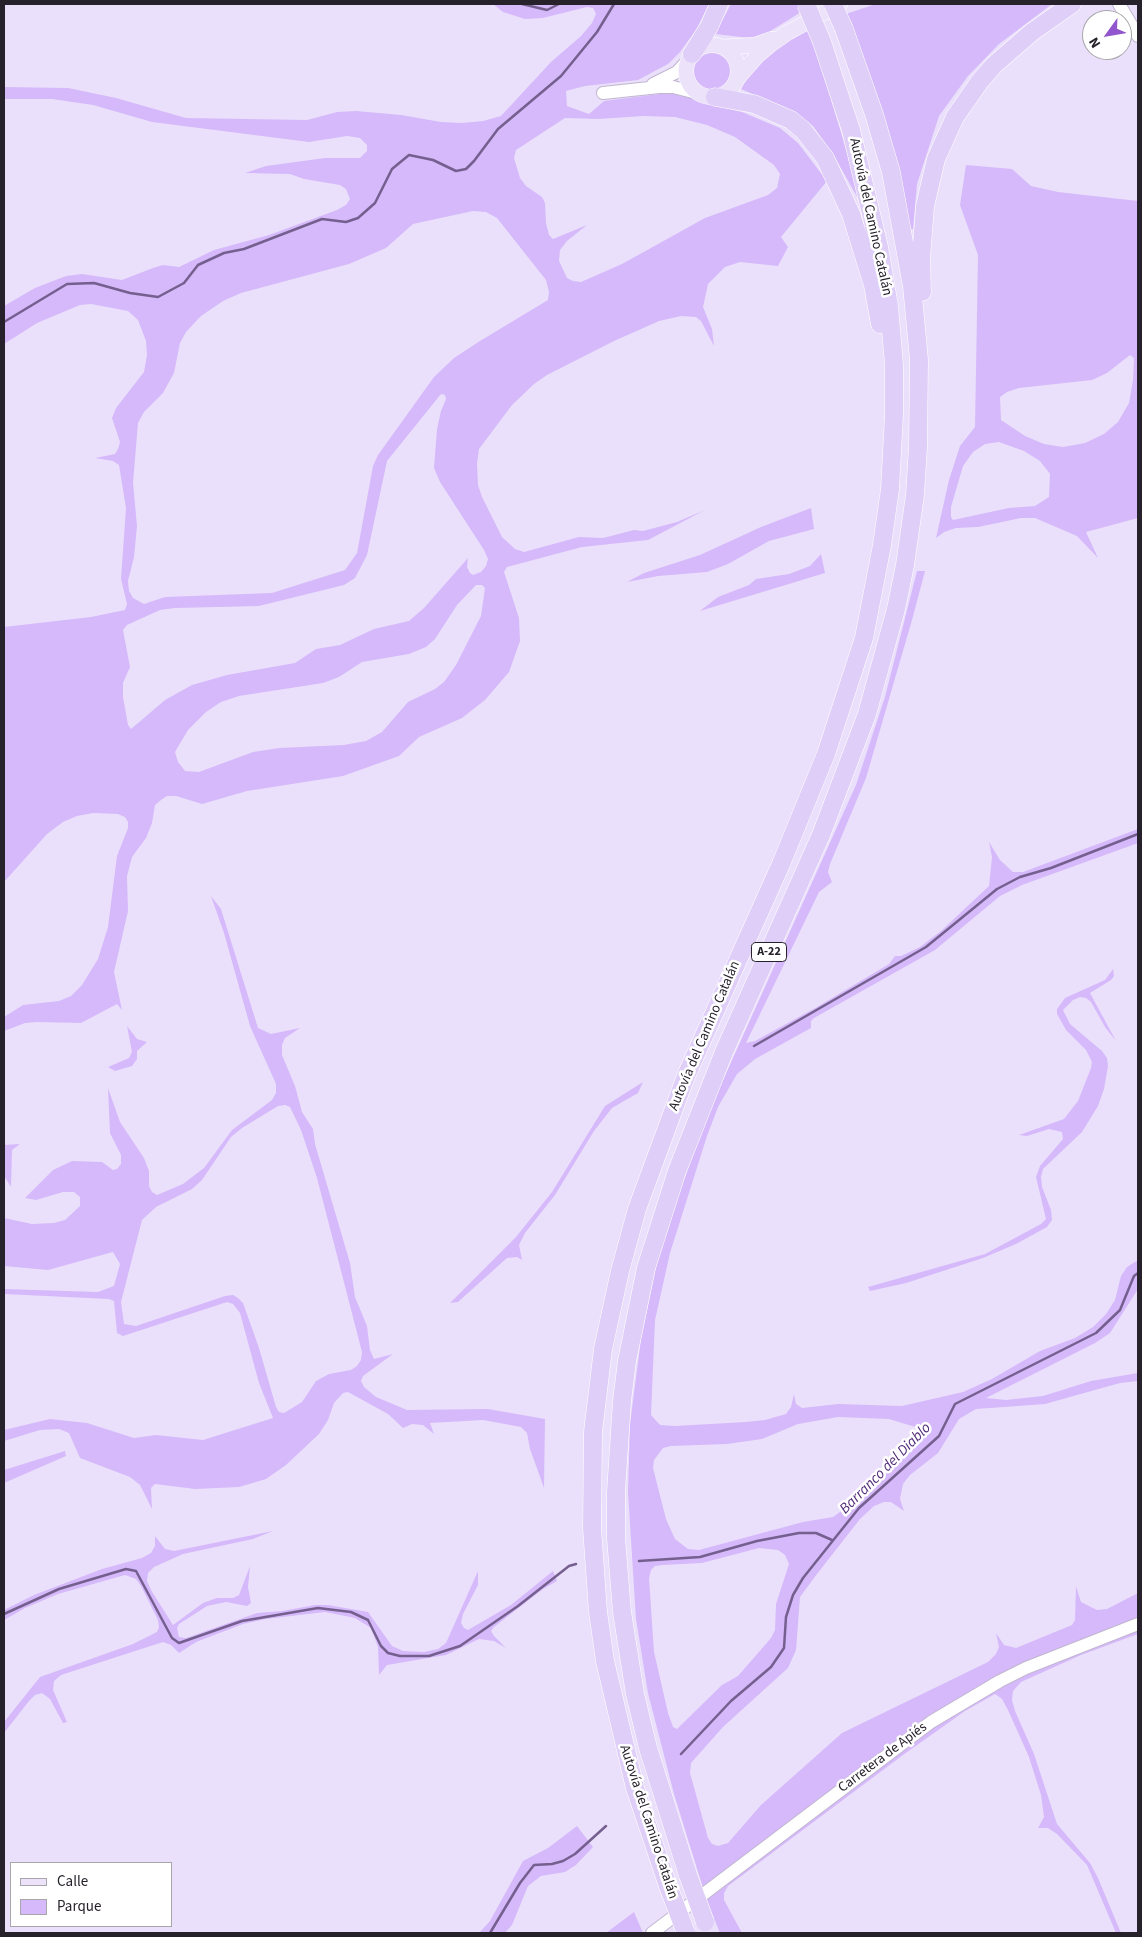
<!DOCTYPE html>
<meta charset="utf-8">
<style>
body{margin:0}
#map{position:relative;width:1142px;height:1937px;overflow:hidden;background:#ebe0fb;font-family:"Source Sans 3",sans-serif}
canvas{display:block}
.frame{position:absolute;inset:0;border:5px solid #26212b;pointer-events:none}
.legend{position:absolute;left:10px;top:1862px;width:162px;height:65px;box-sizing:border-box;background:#fff;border:1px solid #a8a6aa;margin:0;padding:6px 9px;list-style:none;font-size:15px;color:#26212b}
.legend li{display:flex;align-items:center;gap:10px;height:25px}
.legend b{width:25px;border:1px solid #a8a6aa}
.north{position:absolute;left:1082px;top:10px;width:50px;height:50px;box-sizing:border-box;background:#fff;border:1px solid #a8a6aa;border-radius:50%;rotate:238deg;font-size:14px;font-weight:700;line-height:20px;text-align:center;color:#26212b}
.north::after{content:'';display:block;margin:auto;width:18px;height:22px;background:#9156cd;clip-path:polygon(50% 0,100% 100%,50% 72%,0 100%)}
</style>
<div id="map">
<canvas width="1142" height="1937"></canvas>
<div class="frame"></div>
<ul class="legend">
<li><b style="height:6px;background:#ece2fa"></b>Calle</li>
<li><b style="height:14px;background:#d5b9fa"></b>Parque</li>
</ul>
<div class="north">N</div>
</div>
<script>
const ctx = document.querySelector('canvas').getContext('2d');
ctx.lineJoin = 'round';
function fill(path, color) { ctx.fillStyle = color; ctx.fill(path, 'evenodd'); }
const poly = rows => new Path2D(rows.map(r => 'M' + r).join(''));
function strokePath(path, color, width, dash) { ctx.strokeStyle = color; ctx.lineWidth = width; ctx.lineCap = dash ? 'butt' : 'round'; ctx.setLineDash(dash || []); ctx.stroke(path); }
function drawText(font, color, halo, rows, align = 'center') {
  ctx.font = font + ' "Source Sans 3",sans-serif'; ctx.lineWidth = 5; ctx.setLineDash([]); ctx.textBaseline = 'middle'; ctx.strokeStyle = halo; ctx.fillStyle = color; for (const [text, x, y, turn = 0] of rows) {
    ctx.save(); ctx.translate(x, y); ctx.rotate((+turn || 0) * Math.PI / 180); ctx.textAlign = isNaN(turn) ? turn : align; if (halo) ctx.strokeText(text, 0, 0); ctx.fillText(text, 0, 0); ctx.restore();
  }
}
fill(poly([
 [493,4,709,4,696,30,680,52,668,64,638,80,585,86,566,91,567,106,589,114,604,101,667,93,678,93,707,104,742,112,780,128,798,143,827,181,781,237,788,247,778,266,740,262,725,267,708,284,703,307,712,329,714,346,701,321,696,317,681,316,659,321,614,341,547,375,534,384,512,405,479,449,477,464,478,485,482,497,502,537,515,549,524,552,579,537,603,538,634,530,643,531,677,522,705,510,648,540,582,547,507,567,504,572,519,618,520,641,509,672,485,700,462,718,419,737,399,756,343,776,247,791,202,804,176,796,167,796,161,800,155,805,152,823,146,838,132,857,127,876,128,911,114,972,122,1010,117,1004,81,1023,37,1022,25,1023,4,1031,4,1017,23,1005,59,1001,71,996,82,985,98,959,108,927,117,856,128,828,128,822,125,817,118,814,93,813,77,816,63,822,47,834,4,882,4,627,91,617,125,610,127,604,121,579,126,508,119,465,113,461,95,458,115,454,118,449,120,442,112,418,116,408,144,372,147,355,146,341,138,320,128,311,91,304,80,305,37,323,4,344,4,306,35,288,66,276,82,274,122,280,153,268,163,265,179,267,214,250,269,235,337,210,346,205,350,199,346,189,340,185,304,179,290,174,245,173,266,166,325,158,360,158,367,151,367,145,360,138,347,136,309,142,152,122,93,105,52,99,4,99,4,87,68,88,116,98,186,118,307,120,337,112,356,111,401,115,441,122,462,123,483,121,501,116,551,62,581,36,592,23,596,14,593,8,587,7,543,18,525,19,503,12],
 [643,116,675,117,707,125,735,137,774,165,780,174,777,188,768,195,705,218,622,264,581,282,573,281,567,278,559,261,560,250,567,241,587,225,553,239,549,235,546,223,545,203,542,197,526,186,520,178,514,158,516,150,565,118,599,119],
 [473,211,486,212,497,218,546,280,549,292,548,300,480,341,454,358,434,377,378,455,373,466,357,553,345,570,272,593,165,597,144,604,133,598,129,591,128,581,134,557,137,526,133,483,138,423,144,412,163,393,174,373,180,343,186,332,201,316,223,301,241,293,349,264,386,248,413,224],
 [441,394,445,395,446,399,441,411,437,429,434,468,440,482,484,550,488,559,486,566,481,572,473,575,470,573,467,567,468,558,424,608,409,621,374,629,340,645,316,649,295,663,227,675,192,685,165,700,131,729,128,725,123,697,123,683,130,667,123,630,127,625,160,610,175,608,259,606,344,585,355,578,367,555,387,461],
 [476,585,482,585,485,588,481,616,456,665,444,682,435,689,408,702,382,732,366,741,344,745,279,748,253,752,199,772,185,771,178,762,175,752,188,730,206,712,221,702,239,696,323,683,339,677,362,662,409,654,426,647,435,639,457,605],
 [731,4,798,4,801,12,764,35,750,38,715,34],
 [876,4,1052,4,999,44,968,76,939,116,917,184,913,229,908,228,846,14],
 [808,30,817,53,864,209,833,154,813,126,792,111,741,89,751,72,780,44],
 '691 70a21 21 0 1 1 42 0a21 21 0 1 1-42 0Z',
 [966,165,1012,169,1031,186,1058,192,1138,201,1138,518,1086,532,1098,558,1077,536,1035,518,1021,518,978,527,956,528,944,532,936,538,949,480,960,446,975,427,978,255,960,205],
 [1130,355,1134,358,1133,380,1129,403,1118,422,1104,434,1085,443,1063,447,1044,444,1025,436,1001,420,1000,397,1007,392,1019,388,1092,380,1107,373],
 [999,442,1024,451,1040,461,1050,474,1049,497,1035,506,1009,508,953,520,951,517,951,507,963,466,973,452,985,444],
 [811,508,814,529,769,541,728,564,707,572,658,576,627,582,644,573,700,555,761,527],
 [821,554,825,573,700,611,718,597,749,585,756,579,789,574,810,566],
 [917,571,925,571,912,620,866,778,830,864,828,872,832,882,819,892,746,1043,755,1041,817,1007,889,964,895,956,901,956,920,947,941,931,989,886,992,857,989,842,1000,860,1013,872,1023,872,1138,829,1138,843,1022,885,1000,896,935,950,814,1018,811,1021,811,1028,755,1059,737,1074,718,1107,707,1136,670,1253,655,1320,651,1415,660,1425,675,1426,746,1422,765,1420,786,1414,791,1407,794,1394,796,1404,802,1408,838,1404,902,1406,963,1392,992,1379,1040,1351,1075,1338,1093,1327,1106,1314,1115,1300,1121,1276,1127,1267,1138,1260,1138,1289,1110,1333,1095,1343,986,1398,1006,1400,1043,1396,1091,1381,1138,1373,1138,1381,1120,1383,1045,1404,976,1409,959,1419,938,1453,910,1475,903,1484,900,1499,904,1511,891,1502,884,1502,874,1506,860,1519,817,1574,800,1597,796,1650,788,1668,723,1727,691,1763,690,1773,708,1838,712,1844,718,1846,728,1843,761,1805,842,1733,988,1662,996,1654,999,1647,996,1633,1004,1645,1016,1648,1072,1625,1075,1620,1076,1586,1081,1602,1097,1610,1107,1609,1138,1593,1138,1634,1081,1655,1021,1682,1013,1691,1012,1700,1015,1711,1034,1754,1057,1824,1090,1863,1098,1878,1121,1933,1116,1933,1087,1865,1057,1834,1048,1828,1038,1828,1044,1817,1041,1795,1029,1757,1008,1710,1002,1699,995,1694,965,1711,903,1755,728,1886,724,1893,724,1900,742,1933,720,1933,707,1901,674,1794,648,1693,636,1619,628,1492,630,1424,641,1339,657,1263,681,1188,710,1109,856,785,885,697],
 [838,1417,889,1419,922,1429,907,1453,870,1490,833,1517,803,1522,699,1550,688,1549,675,1539,666,1519,653,1468,654,1460,663,1448,671,1446,727,1444,762,1439,798,1424],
 [759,1548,778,1550,785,1555,789,1564,776,1604,775,1630,771,1638,738,1676,722,1685,677,1729,673,1727,668,1713,654,1652,649,1578,651,1570,655,1566,663,1565,702,1563],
 [211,896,221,909,258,1028,271,1034,300,1028,285,1038,282,1045,282,1055,295,1086,302,1112,313,1129,315,1144,350,1263,355,1297,367,1326,370,1350,374,1359,393,1354,363,1376,361,1381,364,1387,376,1397,407,1410,488,1409,545,1419,544,1488,530,1449,527,1433,521,1427,483,1420,430,1423,434,1434,423,1425,412,1424,403,1428,388,1414,348,1392,343,1393,334,1403,328,1420,319,1434,286,1465,266,1479,239,1487,195,1489,155,1484,151,1488,152,1509,140,1485,130,1477,80,1458,69,1433,59,1429,40,1430,4,1441,4,1430,50,1419,87,1423,134,1438,156,1435,203,1440,273,1418,259,1383,240,1313,233,1304,227,1302,123,1336,117,1333,114,1301,109,1299,4,1294,4,1289,98,1292,114,1286,120,1264,113,1252,48,1270,4,1266,4,1218,32,1224,54,1223,65,1220,80,1206,80,1197,74,1192,63,1192,36,1200,25,1198,53,1170,72,1161,102,1162,113,1170,117,1169,121,1164,121,1155,110,1133,108,1088,120,1122,144,1158,149,1171,149,1186,152,1192,157,1195,183,1184,204,1168,232,1130,272,1100,276,1093,276,1084,250,1026,224,933],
 [285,1105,290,1107,301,1130,317,1178,362,1352,361,1360,357,1366,351,1370,329,1374,316,1381,302,1402,284,1413,279,1412,276,1407,259,1348,243,1303,238,1298,233,1295,225,1296,136,1326,124,1324,121,1302,142,1220,156,1207,192,1189,202,1180,231,1137,242,1128,278,1106],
 [1113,969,1114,976,1111,980,1090,993,1116,1041,1105,1027,1091,1002,1086,998,1080,997,1073,1000,1063,1010,1070,1024,1102,1051,1107,1058,1108,1066,1104,1089,1098,1106,1082,1132,1043,1169,1041,1177,1042,1187,1051,1210,1052,1220,1047,1227,1016,1244,983,1258,906,1283,870,1291,868,1287,985,1254,1041,1224,1046,1219,1036,1177,1040,1166,1063,1139,1062,1132,1049,1129,1027,1136,1019,1135,1064,1119,1078,1101,1091,1068,1092,1062,1086,1050,1066,1030,1057,1014,1057,1009,1065,998,1105,980],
 [127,1026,137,1039,147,1042,137,1051,137,1059,132,1066,115,1071,108,1067,129,1058,132,1052],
 [643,1082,638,1093,612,1108,594,1131,555,1195,525,1233,519,1245,522,1260,517,1257,507,1258,458,1302,450,1303,516,1237,552,1192,605,1106],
 [20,1144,12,1150,11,1187,4,1176,4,1145],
 [65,1451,66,1456,4,1483,4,1470],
 [273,1531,253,1539,183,1554,154,1567,148,1573,147,1581,151,1590,173,1625,203,1603,217,1598,233,1598,239,1595,250,1566,248,1587,251,1603,247,1606,226,1602,207,1606,179,1624,177,1628,179,1637,186,1638,257,1613,282,1611,315,1605,328,1605,368,1612,392,1646,403,1651,424,1652,438,1649,446,1643,478,1571,478,1585,463,1614,461,1623,464,1628,468,1630,511,1605,553,1571,557,1581,543,1589,494,1627,491,1631,494,1636,506,1648,494,1641,479,1639,446,1655,387,1665,379,1675,378,1647,371,1628,355,1618,325,1612,266,1619,243,1624,196,1642,179,1653,171,1645,163,1642,61,1675,54,1681,53,1690,67,1722,63,1723,50,1699,42,1693,35,1695,29,1701,4,1733,4,1722,40,1677,133,1644,157,1632,159,1627,158,1620,141,1586,136,1579,125,1575,58,1594,25,1608,4,1620,4,1610,34,1595,102,1569,142,1558,151,1553,155,1546,155,1536,165,1549,174,1551],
 [577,1826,593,1847,576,1865,565,1872,541,1876,528,1886,512,1925,505,1933,479,1933,490,1921,523,1861,548,1848],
 [634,1912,643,1933,606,1933]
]), '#d5b9fa');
strokePath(poly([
 [522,4,547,10,559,4],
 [4,322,67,284,94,283,130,293,158,297,184,283,198,265,224,253,244,249,322,219,346,222,358,218,375,203,392,169,409,155,433,160,456,171,466,169,474,161,498,129,561,76,597,32,614,4],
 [754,1046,926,947,997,889,1020,877,1051,868,1138,834],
 [639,1561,700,1557,757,1541,799,1533,816,1533,832,1540],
 [4,1614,59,1589,126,1569,136,1571,172,1638,179,1643,242,1621,318,1608,351,1612,368,1620,381,1646,388,1653,400,1656,429,1656,460,1646,518,1606,569,1566,576,1564],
 [681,1754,731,1701,771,1667,784,1648,786,1617,793,1595,803,1578,859,1508,939,1436,955,1404,1096,1333,1120,1310,1134,1276,1138,1273],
 [490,1933,520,1883,534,1865,552,1864,563,1861,575,1854,606,1826]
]), '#755f8f', 2.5);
const minor = poly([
 [1119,4,1138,36],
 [653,84,677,72,689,59],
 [603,93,659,87,673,87,697,93],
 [652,1933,931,1722,1000,1681,1026,1668,1138,1624]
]);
const major = poly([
 '686 71a26 26 0 1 1 52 0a26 26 0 1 1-52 0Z',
 [724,47,755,45,772,39],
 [737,79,758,55,770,45,787,33,840,4]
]);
const highway = poly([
 [692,54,709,27,719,4],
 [715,97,754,104,791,120,803,130,825,158,851,214,873,285,880,324],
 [922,292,921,258,925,206,936,159,955,117,980,81,994,65,1032,32,1072,4],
 [688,1875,648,1748,635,1694,622,1612,616,1538,616,1492,622,1401,627,1361,646,1268,677,1171,724,1052,821,835,867,714,896,609,905,565,915,495,918,447,919,360,912,286,891,172,874,114,844,29],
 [668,1886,635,1788,605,1661,598,1612,592,1528,593,1432,603,1349,620,1271,637,1209,686,1076,781,864,826,754,864,638,882,545,890,489,894,415,894,365,889,306,879,247,851,130,822,42]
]);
strokePath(minor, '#c1b6d0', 14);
strokePath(major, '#fff', 16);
strokePath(highway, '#fff', 19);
strokePath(minor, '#fff', 12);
strokePath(major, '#ece2fa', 15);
strokePath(highway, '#dfcef7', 18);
const highwayBridge = poly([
 [806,4,822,42],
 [833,4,844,29],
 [688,1875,705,1922],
 [668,1886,686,1933]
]);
strokePath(highwayBridge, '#fff', 19, []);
strokePath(highwayBridge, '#dfcef7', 18);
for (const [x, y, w] of [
 [769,952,35]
]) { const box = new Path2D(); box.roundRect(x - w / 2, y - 9.5, w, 19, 4); ctx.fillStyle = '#fff'; ctx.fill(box); strokePath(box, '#26212b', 1); }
drawText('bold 12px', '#26212b', null, [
 ["A-22",769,952]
]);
drawText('14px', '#26212b', '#fff', [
 ["Autovía del Camino Catalán",870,217,78],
 ["Autovía del Camino Catalán",705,1036,-67],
 ["Carretera de Apiés",883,1758,-37],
 ["Autovía del Camino Catalán",648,1822,72]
]);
drawText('italic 15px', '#522b79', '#fff', [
 ["Barranco del Diablo",886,1469,-45]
]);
</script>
